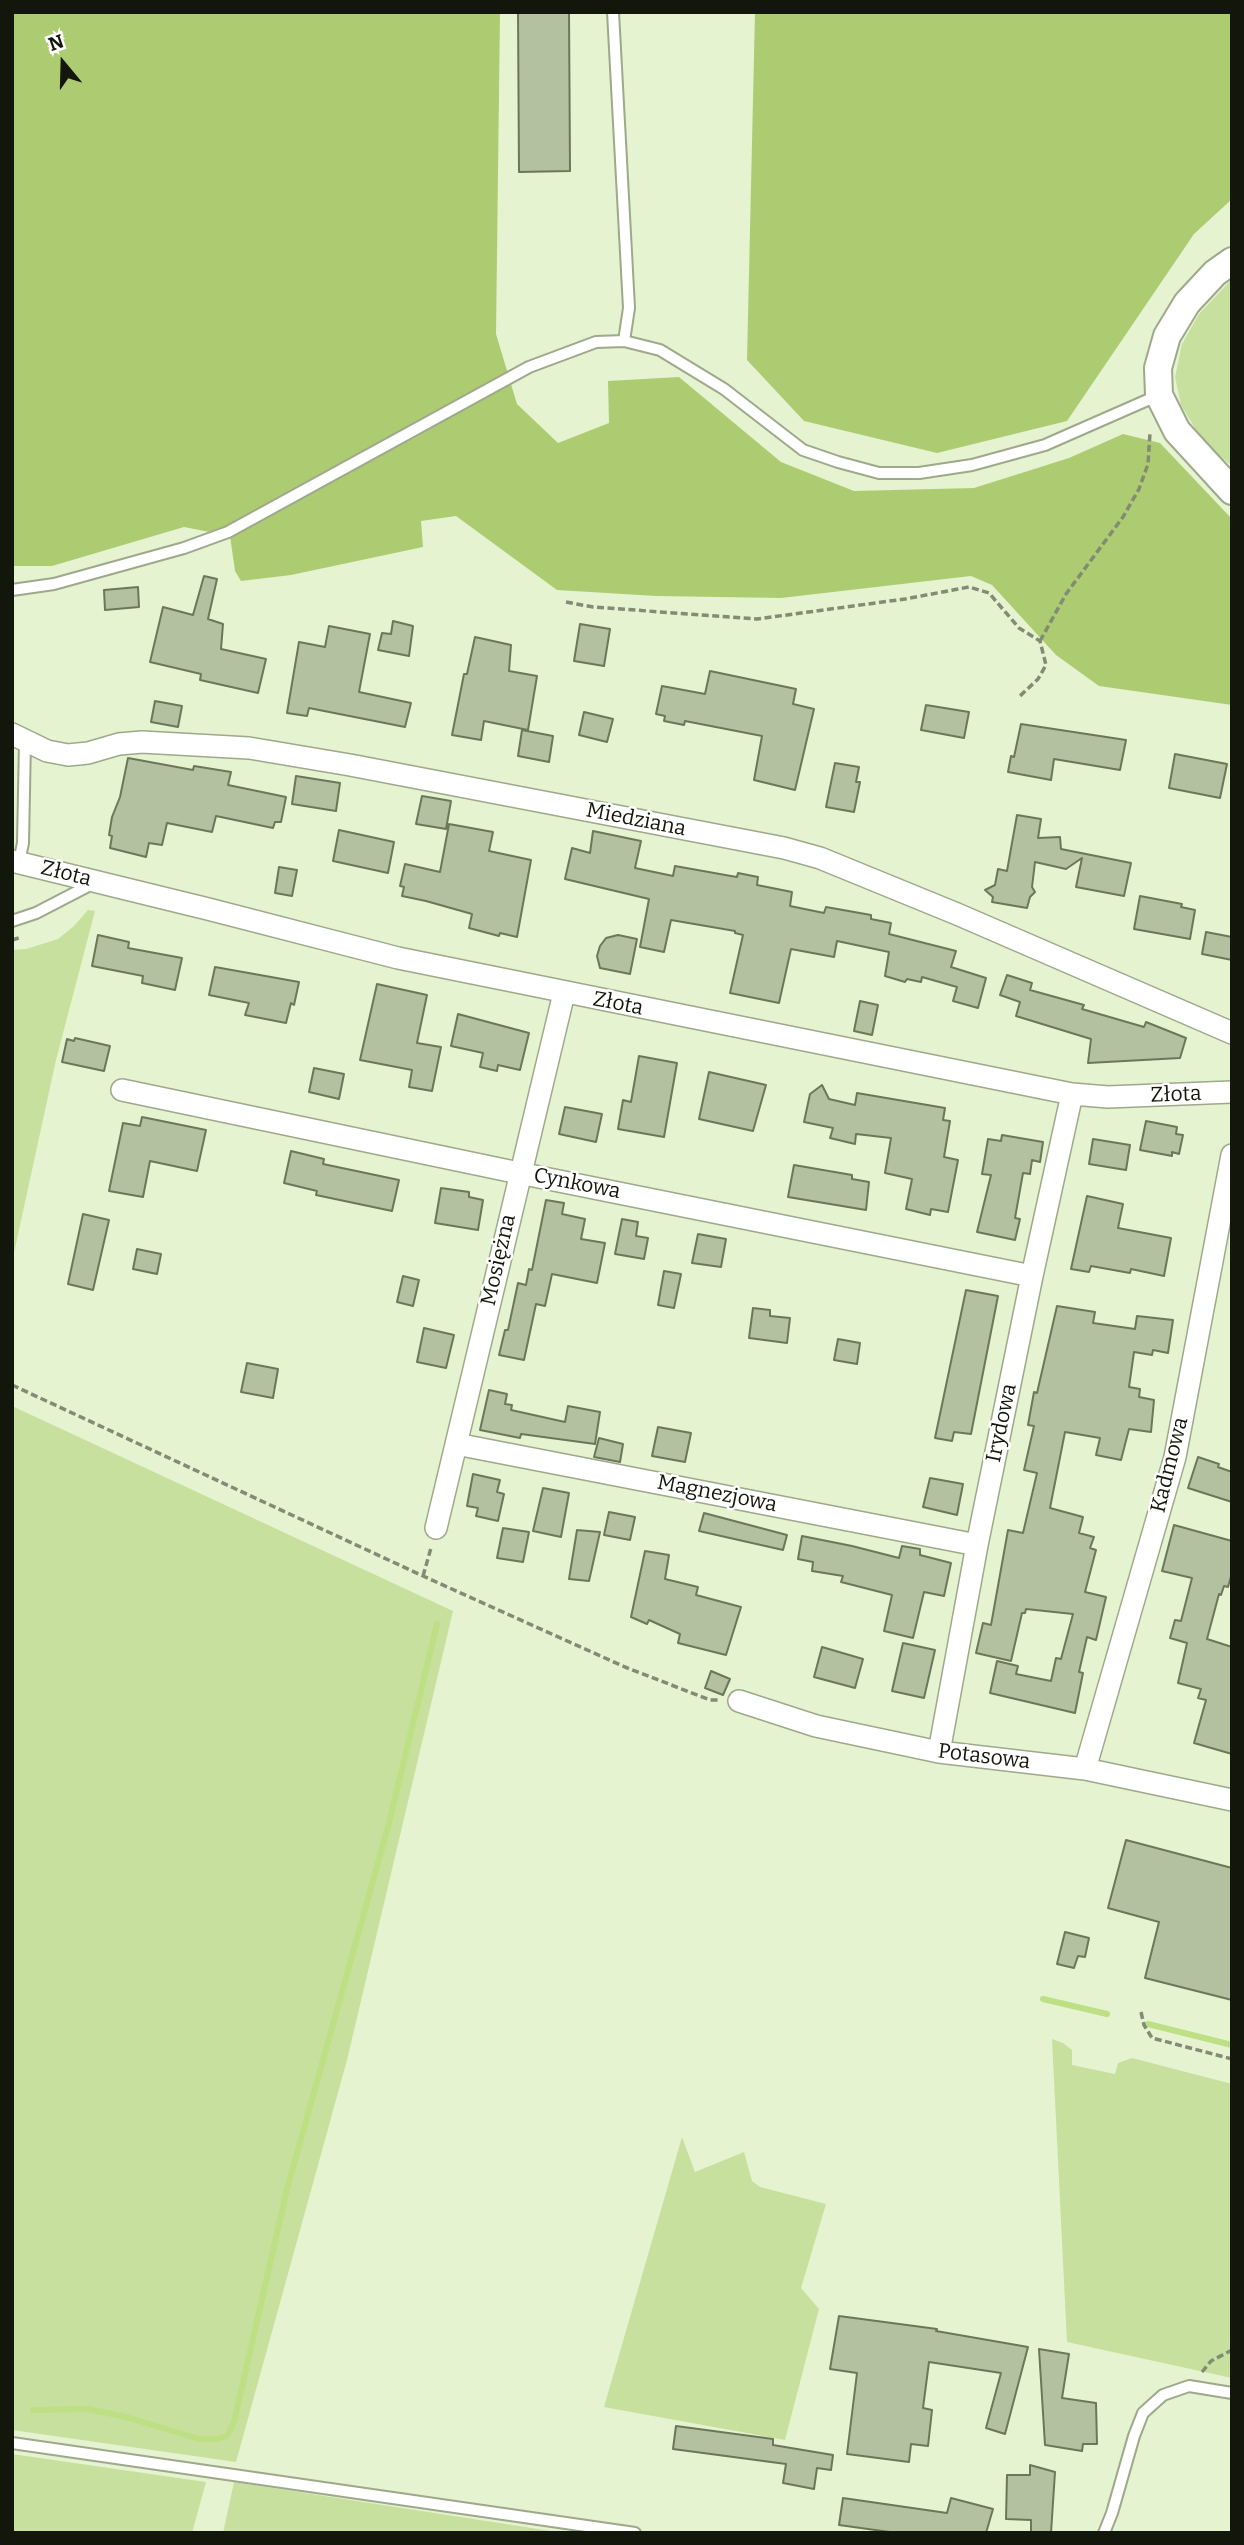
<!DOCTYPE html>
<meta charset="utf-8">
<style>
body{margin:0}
#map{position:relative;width:1244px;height:2545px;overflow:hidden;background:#e5f3d1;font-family:Bitter,serif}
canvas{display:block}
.frame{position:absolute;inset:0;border:14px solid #13170b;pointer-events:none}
.north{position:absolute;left:28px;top:28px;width:70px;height:70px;-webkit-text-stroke:5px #fff;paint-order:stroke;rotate:341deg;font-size:19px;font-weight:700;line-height:28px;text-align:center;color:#13170b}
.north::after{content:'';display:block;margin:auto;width:24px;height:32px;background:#13170b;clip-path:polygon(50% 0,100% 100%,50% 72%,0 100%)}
</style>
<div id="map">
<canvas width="1244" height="2545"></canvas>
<div class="frame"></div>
<div class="north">N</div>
</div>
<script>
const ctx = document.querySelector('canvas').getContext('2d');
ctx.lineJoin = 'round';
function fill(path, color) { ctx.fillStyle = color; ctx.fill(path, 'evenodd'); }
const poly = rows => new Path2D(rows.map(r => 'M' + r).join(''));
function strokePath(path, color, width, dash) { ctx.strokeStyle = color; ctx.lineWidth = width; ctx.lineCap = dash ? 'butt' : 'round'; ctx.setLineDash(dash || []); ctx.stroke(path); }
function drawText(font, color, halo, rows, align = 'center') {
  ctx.font = font + ' Bitter,serif'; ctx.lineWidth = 5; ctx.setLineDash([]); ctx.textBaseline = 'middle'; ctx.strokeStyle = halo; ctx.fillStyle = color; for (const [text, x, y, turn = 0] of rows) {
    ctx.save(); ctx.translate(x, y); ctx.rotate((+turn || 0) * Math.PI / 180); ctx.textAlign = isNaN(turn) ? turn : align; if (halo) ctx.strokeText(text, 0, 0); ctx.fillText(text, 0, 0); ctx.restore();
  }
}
fill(poly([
 [1232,279,1232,466,1202,440,1181,405,1175,377,1182,344,1199,314],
 [88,910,95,911,56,1060,12,1262,12,950,26,949,58,939,74,926],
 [12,1406,453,1611,347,2060,236,2462,12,2430],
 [1052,2039,1063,2043,1072,2050,1072,2065,1115,2074,1118,2063,1132,2058,1232,2084,1232,2378,1067,2342],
 [682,2137,695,2172,744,2152,752,2181,760,2187,826,2204,801,2288,819,2309,785,2440,604,2407],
 [12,2454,206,2482,192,2533,12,2533],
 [234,2482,564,2533,223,2533]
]), '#c7e09e');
fill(poly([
 [12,12,500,12,496,334,517,404,558,443,609,423,608,381,679,377,781,462,854,491,974,488,1069,458,1123,434,1160,443,1232,519,1232,705,1099,686,1056,655,992,585,971,576,781,598,656,596,557,590,456,516,421,521,423,547,291,575,241,581,235,571,230,536,184,527,52,566,12,566],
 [755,12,1232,12,1232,199,1194,234,1067,421,937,453,804,421,747,360]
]), '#adcc72');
strokePath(poly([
 [1043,1999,1107,2014],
 [1148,2024,1232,2045],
 [33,2410,88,2409,126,2417,199,2439,217,2439,227,2436,234,2422,287,2189,388,1827,437,1624]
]), '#bfdf84', 6);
const building = poly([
 [518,12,569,12,570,171,519,172,518,12],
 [204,576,217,579,208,619,223,624,221,649,266,659,258,693,200,680,201,674,150,662,163,607,193,615,204,576],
 [138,587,139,607,105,610,104,590,138,587],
 [393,621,413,626,409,656,378,650,382,633,391,634,393,621],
 [580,624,610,629,604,666,574,661,580,624],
 [329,626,370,634,359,692,411,703,405,727,309,708,307,716,287,713,299,642,325,647,329,626],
 [475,637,511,645,509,671,537,676,528,730,484,721,481,740,452,735,464,674,467,674,475,637],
 [710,671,796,689,793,704,814,709,795,790,754,780,762,736,685,721,684,725,664,721,665,716,656,714,662,686,705,694,710,671],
 [155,701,182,706,178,727,151,722,155,701],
 [926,705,969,712,964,738,921,730,926,705],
 [584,712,613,719,607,742,579,735,584,712],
 [1021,724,1126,740,1120,770,1054,759,1051,780,1008,772,1011,756,1014,757,1021,724],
 [522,730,553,736,549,762,518,756,522,730],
 [1175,754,1227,764,1220,798,1169,788,1175,754],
 [128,758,193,770,194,766,231,772,228,785,286,797,281,822,275,822,273,828,216,816,212,832,167,823,162,845,149,843,146,857,110,848,112,836,109,835,112,817,120,797,128,758],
 [835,763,859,767,856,782,860,782,854,812,826,807,835,763],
 [296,776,340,783,336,811,292,804,296,776],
 [422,796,451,801,446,829,416,824,422,796],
 [1017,815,1041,819,1038,838,1060,837,1061,849,1131,863,1124,896,1076,887,1082,858,1066,869,1035,862,1032,887,1035,892,1030,897,1027,908,992,902,993,897,985,890,995,885,998,869,1007,871,1017,815],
 [449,824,493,832,489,851,531,860,517,937,500,933,499,936,469,928,472,914,426,901,402,896,404,887,400,886,405,864,440,872,449,824],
 [339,830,394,842,388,873,333,861,339,830],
 [593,831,641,841,635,868,673,876,675,866,731,876,737,877,738,873,758,877,757,885,792,892,790,906,824,913,826,907,871,915,871,919,891,923,889,934,956,951,951,967,986,978,978,1008,953,1001,957,987,922,977,921,982,907,979,905,982,885,976,889,952,837,941,834,957,791,949,779,1003,730,993,743,935,735,933,735,931,671,920,664,952,640,947,649,899,565,879,572,848,590,853,593,831],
 [279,867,297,870,292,896,275,893,279,867],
 [1140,896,1182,904,1181,907,1195,910,1190,939,1134,929,1140,896],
 [1206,932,1232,937,1232,960,1202,954,1206,932],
 [98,935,129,942,128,948,182,958,175,990,142,983,143,976,92,966,98,935],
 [618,935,637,939,630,974,600,968,597,956,600,946,606,938,618,935],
 [215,967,299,982,294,1005,291,1003,286,1023,245,1015,249,1003,209,995,215,967],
 [1007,975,1032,983,1030,990,1084,1005,1082,1009,1144,1027,1146,1022,1186,1038,1180,1058,1088,1063,1091,1039,1016,1016,1020,1002,1000,995,1007,975],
 [377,984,427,995,417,1043,441,1047,432,1091,409,1087,412,1070,360,1060,377,984],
 [860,1001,878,1005,872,1035,854,1031,860,1001],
 [458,1014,529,1033,520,1070,498,1065,497,1071,480,1067,483,1053,451,1046,458,1014],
 [75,1038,110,1046,104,1071,62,1062,67,1039,74,1041,75,1038],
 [639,1056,677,1063,664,1137,618,1129,623,1100,631,1102,639,1056],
 [314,1068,344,1074,339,1099,309,1092,314,1068],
 [709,1072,766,1085,753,1131,699,1119,709,1072],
 [822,1085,829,1099,855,1105,857,1093,945,1108,943,1120,950,1121,944,1157,958,1160,948,1212,931,1209,930,1215,906,1209,912,1179,885,1173,891,1138,856,1134,855,1144,830,1138,833,1128,804,1122,810,1094,822,1085],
 [565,1107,602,1114,596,1142,559,1134,565,1107],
 [142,1117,206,1130,197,1171,150,1161,143,1197,109,1191,123,1123,140,1126,142,1117],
 [1146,1121,1177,1127,1176,1134,1183,1135,1179,1154,1172,1152,1172,1156,1140,1150,1146,1121],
 [1002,1135,1043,1142,1040,1162,1032,1160,1030,1174,1023,1173,1015,1218,1020,1219,1015,1240,977,1232,991,1175,982,1174,988,1139,1001,1141,1002,1135],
 [1093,1139,1130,1145,1126,1170,1089,1164,1093,1139],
 [291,1151,324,1159,323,1164,399,1180,392,1211,316,1195,317,1191,284,1183,291,1151],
 [794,1165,852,1175,852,1179,869,1182,866,1210,788,1197,794,1165],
 [441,1188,469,1192,469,1197,483,1200,478,1230,435,1223,441,1188],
 [1087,1196,1123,1204,1118,1228,1171,1238,1164,1276,1131,1269,1130,1273,1091,1266,1089,1272,1071,1269,1087,1196],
 [546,1200,564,1203,562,1214,585,1219,581,1239,605,1243,597,1283,552,1274,545,1306,536,1304,524,1360,499,1355,505,1330,508,1330,518,1283,526,1285,529,1269,532,1270,546,1200],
 [83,1214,109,1220,93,1290,68,1284,83,1214],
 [622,1219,638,1222,636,1236,648,1238,644,1259,615,1254,622,1219],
 [698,1234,726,1239,721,1267,692,1263,698,1234],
 [137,1249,161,1254,157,1274,133,1269,137,1249],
 [664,1271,681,1274,674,1308,658,1305,664,1271],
 [403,1276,419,1280,413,1306,397,1302,403,1276],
 [966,1290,998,1296,971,1434,954,1432,952,1441,935,1438,966,1290],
 [1057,1306,1095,1312,1093,1323,1135,1329,1137,1316,1173,1320,1168,1353,1153,1350,1152,1355,1134,1352,1129,1387,1140,1389,1139,1397,1154,1400,1151,1432,1129,1429,1121,1460,1096,1455,1100,1438,1065,1432,1050,1508,1083,1517,1079,1533,1094,1537,1090,1548,1096,1550,1085,1592,1106,1597,1096,1640,1087,1637,1079,1672,1083,1673,1075,1713,990,1693,997,1661,1018,1666,1016,1674,1051,1681,1056,1658,1061,1659,1073,1614,1026,1609,1025,1613,1022,1613,1011,1661,976,1653,983,1623,991,1625,1008,1530,1023,1533,1037,1473,1024,1470,1034,1426,1028,1425,1034,1392,1037,1393,1057,1306],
 [753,1308,770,1310,770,1316,790,1318,787,1343,749,1338,753,1308],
 [424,1328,454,1335,446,1368,417,1362,424,1328],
 [838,1339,860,1343,857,1364,834,1360,838,1339],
 [247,1363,278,1369,273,1398,241,1392,247,1363],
 [489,1390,507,1394,505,1404,512,1405,511,1410,565,1422,568,1406,600,1412,595,1444,521,1434,520,1438,480,1430,489,1390],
 [658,1427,691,1433,685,1462,652,1456,658,1427],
 [599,1438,623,1444,620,1462,594,1457,599,1438],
 [1198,1457,1219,1464,1218,1467,1232,1472,1232,1502,1188,1488,1198,1457],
 [473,1474,500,1480,497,1492,504,1494,498,1521,476,1516,478,1508,467,1506,473,1474],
 [930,1478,963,1484,957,1515,923,1507,930,1478],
 [543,1488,569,1493,561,1537,533,1531,543,1488],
 [609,1512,635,1517,630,1540,604,1535,609,1512],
 [704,1513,787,1535,783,1550,699,1531,704,1513],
 [1174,1525,1232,1541,1232,1573,1228,1587,1224,1586,1221,1595,1219,1594,1207,1639,1232,1647,1232,1754,1194,1743,1206,1700,1198,1698,1201,1689,1178,1683,1187,1643,1170,1638,1175,1620,1181,1621,1192,1578,1162,1571,1174,1525],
 [503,1528,529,1532,523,1562,497,1558,503,1528],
 [577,1530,600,1532,589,1581,569,1579,577,1530],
 [802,1536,852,1546,899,1558,902,1546,920,1549,920,1555,951,1563,944,1596,924,1592,913,1638,884,1631,892,1595,841,1582,843,1576,812,1571,813,1562,798,1559,802,1536],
 [645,1551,669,1555,665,1579,698,1587,696,1595,741,1607,726,1655,678,1643,680,1634,649,1620,647,1624,631,1617,645,1551],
 [903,1643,935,1650,924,1698,892,1691,903,1643],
 [822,1647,863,1659,855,1688,814,1677,822,1647],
 [711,1671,730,1679,723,1695,705,1688,711,1671],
 [1126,1840,1232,1868,1232,2000,1145,1978,1159,1922,1108,1908,1126,1840],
 [1065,1932,1089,1938,1085,1957,1078,1956,1074,1968,1057,1964,1065,1932],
 [839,2316,937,2329,936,2331,1028,2347,1005,2434,986,2428,1001,2373,929,2362,923,2408,932,2410,928,2446,911,2444,909,2462,847,2454,857,2373,830,2369,839,2316],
 [1039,2349,1069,2354,1062,2398,1096,2403,1097,2444,1083,2444,1082,2451,1045,2445,1039,2349],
 [676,2426,773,2439,773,2445,833,2455,831,2470,817,2468,814,2489,783,2483,786,2464,673,2449,676,2426],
 [1030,2465,1055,2472,1051,2533,1031,2533,1031,2520,1006,2519,1007,2475,1030,2475,1030,2465],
 [843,2498,947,2513,951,2498,993,2509,986,2533,897,2533,839,2525,843,2498]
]);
fill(building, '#b4c1a1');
strokePath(building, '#6b7759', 2);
const service = poly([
 [613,12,629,308,624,341],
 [12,590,54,584,184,548,228,532,529,367,596,342,624,341,660,350,724,389,803,450,838,462,879,473,919,473,972,465,1045,445,1159,395],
 [19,862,23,843,25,741],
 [12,921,36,913,92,884],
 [12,2443,635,2533],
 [1104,2533,1112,2513,1134,2436,1143,2413,1163,2395,1189,2386,1232,2393]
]);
const minor = poly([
 [12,734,47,751,68,755,88,753,119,744,142,742,249,748,350,765,784,848,820,858,957,914,1232,1033],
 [12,861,208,909,398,958,1072,1094,1108,1097,1232,1092],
 [122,1090,519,1173,1032,1276],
 [456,1444,977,1545],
 [436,1528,564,993],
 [739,1701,816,1726,939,1752,1085,1769,1232,1800],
 [939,1752,977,1545,1032,1276,1072,1094],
 [1085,1769,1175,1457,1232,1155]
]);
const tertiary = poly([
 [1232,261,1215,273,1187,303,1167,336,1158,368,1159,395,1177,431,1232,491]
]);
strokePath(service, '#9da98a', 14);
strokePath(minor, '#9da98a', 24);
strokePath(tertiary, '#9da98a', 30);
strokePath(poly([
 [566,602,593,607,757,619,905,599,969,587,989,593,1019,628,1040,641,1046,665,1038,679,1020,696],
 [1040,641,1066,594,1123,517,1139,489,1148,464,1150,433],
 [12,940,22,937],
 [12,1385,423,1576,625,1667,710,1700,719,1700],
 [423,1576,431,1548],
 [1141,2012,1144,2025,1152,2038,1232,2059],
 [1202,2372,1211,2361,1232,2350]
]), '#828b74', 3.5, [7, 3.5]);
strokePath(service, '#fff', 10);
strokePath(minor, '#fff', 21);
strokePath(tertiary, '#fff', 26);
drawText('21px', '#13170b', '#fff', [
 ["Miedziana",636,820,11],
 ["Złota",66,874,14],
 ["Złota",618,1004,11],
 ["Złota",1176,1095,-2],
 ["Cynkowa",577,1184,11],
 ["Mosiężna",499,1260,-77],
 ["Irydowa",1002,1423,-78],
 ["Kadmowa",1170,1465,-76],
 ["Magnezjowa",717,1494,11],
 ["Potasowa",984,1757,7]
]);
</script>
